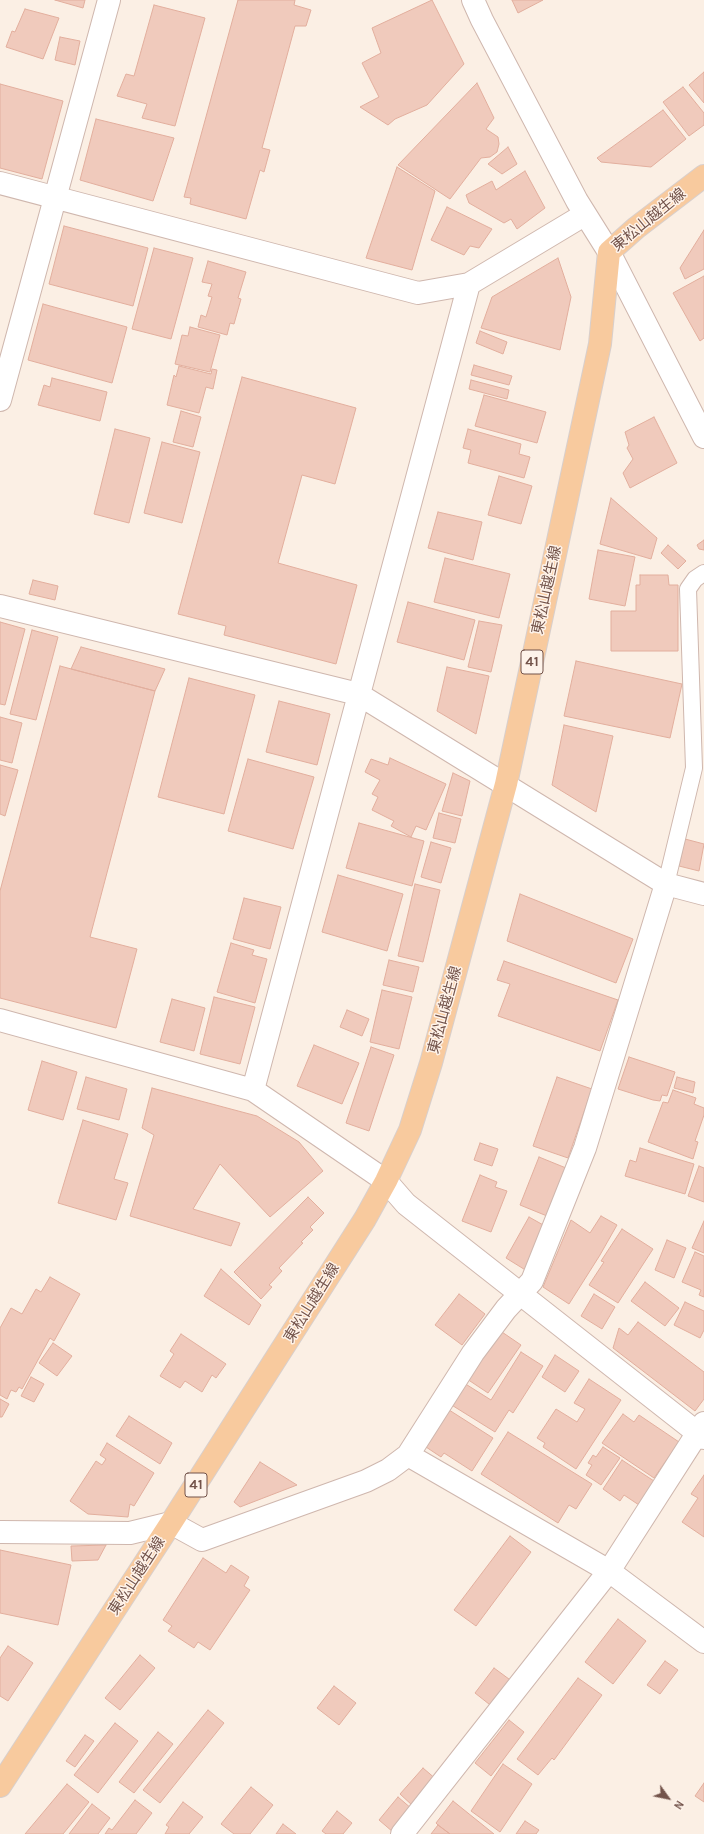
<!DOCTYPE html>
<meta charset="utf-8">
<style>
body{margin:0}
#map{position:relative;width:704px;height:1834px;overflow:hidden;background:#fbefe4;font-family:Karla,sans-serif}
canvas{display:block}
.north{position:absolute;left:648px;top:1778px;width:40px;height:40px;-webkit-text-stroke:3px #fef3ea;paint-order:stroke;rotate:123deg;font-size:11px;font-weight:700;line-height:16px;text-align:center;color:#73534a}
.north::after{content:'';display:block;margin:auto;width:14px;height:18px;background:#73534a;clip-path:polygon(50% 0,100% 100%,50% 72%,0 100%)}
</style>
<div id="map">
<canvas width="704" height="1834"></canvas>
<div class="north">N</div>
</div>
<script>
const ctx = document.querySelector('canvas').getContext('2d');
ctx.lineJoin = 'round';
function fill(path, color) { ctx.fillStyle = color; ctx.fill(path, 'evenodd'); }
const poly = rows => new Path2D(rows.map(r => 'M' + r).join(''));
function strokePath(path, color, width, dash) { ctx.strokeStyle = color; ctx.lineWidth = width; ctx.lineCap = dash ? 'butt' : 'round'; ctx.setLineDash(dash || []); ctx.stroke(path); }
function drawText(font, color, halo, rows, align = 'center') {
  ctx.font = font + ' Karla,"Noto Sans JP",sans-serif'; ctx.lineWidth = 3; ctx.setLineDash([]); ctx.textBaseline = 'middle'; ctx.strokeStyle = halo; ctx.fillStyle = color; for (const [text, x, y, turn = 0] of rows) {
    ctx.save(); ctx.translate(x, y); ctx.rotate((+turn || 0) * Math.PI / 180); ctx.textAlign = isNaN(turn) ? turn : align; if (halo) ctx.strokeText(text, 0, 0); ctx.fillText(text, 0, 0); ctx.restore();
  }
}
const building = poly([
 [55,0,85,0,83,8,55,0],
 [238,0,295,0,294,5,311,10,306,26,295,26,262,148,270,150,264,172,260,170,246,219,190,204,191,198,184,197,238,0],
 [432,0,464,64,427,105,395,119,388,125,360,107,379,97,362,63,381,53,372,28,432,0],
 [512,0,543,0,518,13,512,0],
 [154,5,205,18,175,126,142,118,147,104,117,96,126,74,134,76,154,5],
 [25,9,59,18,43,59,6,47,12,31,15,32,25,9],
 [60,37,80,41,75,65,55,60,60,37],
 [704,72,704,103,689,85,704,72],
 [477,83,494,118,486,129,498,137,499,144,497,152,490,157,481,158,450,199,398,165,477,83],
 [0,84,63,101,42,179,0,168,0,84],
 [683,87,704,113,704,125,689,136,663,102,683,87],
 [663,110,686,139,651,167,601,162,597,158,663,110],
 [96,119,174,138,153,201,80,180,96,119],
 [508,147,517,164,502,174,488,164,508,147],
 [397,167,435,191,412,270,366,258,397,167],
 [525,171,545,208,517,229,511,219,504,223,469,203,466,195,492,181,496,190,525,171],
 [447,207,492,229,479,248,470,246,464,255,431,240,447,207],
 [64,226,148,248,133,306,49,284,64,226],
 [704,230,704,269,685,279,680,268,704,230],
 [154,248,193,258,171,339,132,329,154,248],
 [558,258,571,297,560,350,481,328,492,297,558,258],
 [208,261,246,272,238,298,241,299,234,324,230,323,227,335,198,327,201,315,206,317,212,297,208,296,212,284,202,282,208,261],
 [704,276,704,338,700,341,673,293,704,276],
 [43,304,127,327,112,383,28,360,43,304],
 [190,327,220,335,210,372,175,364,182,335,188,336,190,327],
 [480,331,507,342,503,354,476,343,480,331],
 [474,365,512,376,509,385,471,375,474,365],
 [179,366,211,374,212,369,217,370,213,389,206,387,199,413,167,405,174,375,176,377,179,366],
 [242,377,356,408,335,484,302,475,278,563,357,585,336,664,224,635,226,626,178,614,242,377],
 [52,378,107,392,100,421,38,405,44,385,50,387,52,378],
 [471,380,509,390,507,399,469,389,471,380],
 [484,395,546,412,537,443,475,426,484,395],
 [181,411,201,417,193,447,173,442,181,411],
 [654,417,677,463,630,488,623,473,633,459,627,448,629,445,625,432,654,417],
 [115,429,150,438,129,523,94,514,115,429],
 [468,429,521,444,519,454,530,457,524,478,468,463,471,450,463,448,468,429],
 [162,442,200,452,182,523,144,513,162,442],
 [499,476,532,486,521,524,488,515,499,476],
 [611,498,657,538,651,559,600,544,611,498],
 [438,512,482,522,473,560,428,548,438,512],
 [704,540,704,550,699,549,697,545,704,540],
 [668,545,686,561,678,569,661,553,668,545],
 [598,550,635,557,625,606,589,599,598,550],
 [445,558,510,574,499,618,434,602,445,558],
 [640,575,668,575,669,585,678,585,678,651,611,651,611,611,636,611,636,585,640,585,640,575],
 [33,580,58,586,55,600,29,594,33,580],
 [408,602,475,620,464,660,397,642,408,602],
 [479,621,502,625,491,672,468,667,479,621],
 [0,622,25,629,5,705,0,704,0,622],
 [32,630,58,637,36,720,10,714,32,630],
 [81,647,165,669,155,691,71,669,81,647],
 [576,661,682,684,670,738,564,716,576,661],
 [60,666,155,691,90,937,137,949,116,1028,0,998,0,891,60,666],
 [447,667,489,676,476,734,437,711,447,667],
 [189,678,255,695,224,814,158,797,189,678],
 [279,701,330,714,317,765,266,752,279,701],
 [0,717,22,723,12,763,0,760,0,717],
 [564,725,613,736,596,812,552,785,564,725],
 [390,758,446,784,426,830,416,826,411,837,391,826,394,821,372,810,378,797,372,794,380,780,365,772,371,759,388,765,390,758],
 [248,759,314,777,293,849,228,831,248,759],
 [0,765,18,770,5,816,0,814,0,765],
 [453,773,470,781,462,816,442,811,453,773],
 [439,813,461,819,455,843,433,838,439,813],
 [359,823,424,841,412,886,346,868,359,823],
 [685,839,704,844,699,871,679,866,685,839],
 [431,842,451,848,441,883,421,877,431,842],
 [338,875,403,894,387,951,322,932,338,875],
 [415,884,440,890,423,962,398,956,415,884],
 [520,894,633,939,616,983,507,941,520,894],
 [244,898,281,907,270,949,233,939,244,898],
 [231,943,254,950,252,955,267,959,255,1003,217,992,231,943],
 [389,960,419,967,413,992,383,985,389,960],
 [504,961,618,1000,600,1051,498,1016,510,984,497,980,504,961],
 [382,990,412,997,399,1049,370,1042,382,990],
 [214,997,255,1007,240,1064,200,1054,214,997],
 [172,999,205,1008,194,1051,160,1042,172,999],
 [347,1010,369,1019,362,1036,340,1027,347,1010],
 [314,1045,359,1063,342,1104,297,1086,314,1045],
 [371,1047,394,1055,369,1131,346,1123,371,1047],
 [629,1057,675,1072,667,1096,662,1095,660,1101,653,1100,618,1089,629,1057],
 [42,1061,77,1072,63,1120,28,1110,42,1061],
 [86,1077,127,1089,119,1120,77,1109,86,1077],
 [557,1077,592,1089,568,1158,533,1146,557,1077],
 [677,1077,695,1082,693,1093,674,1088,677,1077],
 [152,1088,257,1116,299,1142,323,1171,270,1217,220,1164,193,1209,240,1223,231,1246,130,1216,154,1135,142,1128,152,1088],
 [673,1090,696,1098,694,1104,704,1108,704,1115,695,1141,698,1142,693,1159,648,1142,663,1102,668,1103,673,1090],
 [83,1120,128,1134,114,1179,128,1183,116,1220,58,1203,83,1120],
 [480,1143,498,1149,492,1166,474,1160,480,1143],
 [640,1148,694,1164,685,1194,625,1176,630,1160,636,1162,640,1148],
 [539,1157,566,1168,547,1216,520,1205,539,1157],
 [699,1166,704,1168,704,1202,688,1196,699,1166],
 [480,1175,497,1182,495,1187,507,1191,491,1232,462,1221,480,1175],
 [308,1197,324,1213,310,1227,313,1230,301,1242,303,1243,279,1268,282,1271,269,1285,272,1287,261,1299,234,1272,308,1197],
 [601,1216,617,1225,600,1255,569,1304,543,1287,571,1220,590,1233,601,1216],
 [529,1217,545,1226,527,1271,506,1258,529,1217],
 [704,1221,704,1253,692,1248,704,1221],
 [622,1229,653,1249,618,1303,589,1285,604,1262,601,1261,622,1229],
 [667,1240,686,1248,674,1278,655,1270,667,1240],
 [695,1252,704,1256,704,1297,699,1295,701,1290,682,1282,695,1252],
 [221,1269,261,1305,249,1325,204,1296,221,1269],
 [50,1277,80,1294,54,1341,50,1338,22,1389,19,1387,16,1392,11,1390,7,1399,0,1395,0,1328,11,1308,22,1314,36,1289,41,1292,50,1277],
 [645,1282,679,1308,665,1326,631,1301,645,1282],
 [459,1294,485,1314,462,1345,435,1325,459,1294],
 [594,1294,615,1307,602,1329,581,1316,594,1294],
 [685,1302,704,1311,704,1330,700,1338,674,1325,685,1302],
 [638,1322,704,1372,704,1399,695,1411,613,1348,619,1328,628,1335,638,1322],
 [499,1330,521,1345,488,1393,467,1379,499,1330],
 [181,1334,226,1364,216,1378,212,1375,202,1392,185,1381,180,1388,160,1376,174,1354,170,1351,181,1334],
 [53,1343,72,1356,57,1376,39,1363,53,1343],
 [521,1352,543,1366,513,1413,509,1410,495,1432,450,1404,464,1383,491,1400,521,1352],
 [555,1355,579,1371,565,1392,542,1377,555,1355],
 [31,1377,44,1384,34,1402,21,1396,31,1377],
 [589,1379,621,1400,576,1469,543,1447,545,1443,537,1438,556,1409,577,1422,585,1409,574,1403,589,1379],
 [0,1399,9,1404,2,1417,0,1417,0,1399],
 [446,1408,493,1438,472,1471,444,1453,441,1457,423,1445,446,1408],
 [623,1414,634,1422,639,1415,679,1442,654,1478,602,1443,623,1414],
 [129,1416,172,1443,160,1464,116,1436,129,1416],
 [508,1432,592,1484,576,1509,569,1505,558,1523,481,1474,508,1432],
 [107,1443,154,1473,134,1506,130,1504,128,1517,88,1514,70,1501,96,1461,102,1465,106,1459,100,1455,107,1443],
 [603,1447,620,1458,601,1485,586,1475,592,1465,588,1463,593,1455,596,1457,603,1447],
 [622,1460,654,1481,639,1505,624,1495,620,1501,603,1489,622,1460],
 [260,1462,297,1485,240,1507,234,1502,260,1462],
 [704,1475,704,1537,682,1522,698,1498,691,1494,704,1475],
 [510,1536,531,1552,476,1626,454,1610,510,1536],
 [106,1545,98,1560,72,1561,71,1546,106,1545],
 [0,1550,71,1565,58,1625,0,1613,0,1550],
 [203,1558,226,1573,231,1565,249,1577,244,1586,250,1590,210,1650,198,1642,194,1648,168,1631,172,1626,163,1620,203,1558],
 [618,1619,646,1641,613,1684,585,1662,618,1619],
 [8,1646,33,1663,8,1701,0,1696,0,1658,8,1646],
 [140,1655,155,1668,120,1710,105,1698,140,1655],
 [665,1661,678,1670,660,1694,647,1685,665,1661],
 [494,1668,513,1682,494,1708,475,1693,494,1668],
 [578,1678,602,1695,554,1760,552,1758,538,1775,517,1759,578,1678],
 [334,1686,356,1703,339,1725,317,1708,334,1686],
 [208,1710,224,1723,160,1803,143,1790,208,1710],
 [509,1720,524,1732,491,1776,475,1763,509,1720],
 [115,1723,138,1741,98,1793,74,1775,115,1723],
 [158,1732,173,1744,134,1793,119,1782,158,1732],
 [85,1735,94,1741,75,1767,66,1761,85,1735],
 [503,1764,532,1784,500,1832,471,1811,503,1764],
 [423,1768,437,1780,413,1806,400,1794,423,1768],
 [704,1783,704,1802,695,1796,704,1783],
 [67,1784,89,1802,63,1834,25,1834,67,1784],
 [251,1787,273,1805,250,1834,234,1834,221,1824,251,1787],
 [398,1797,412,1809,393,1832,379,1820,398,1797],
 [135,1800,152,1813,136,1834,105,1834,109,1828,112,1830,135,1800],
 [453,1801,494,1834,450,1834,438,1825,436,1823,453,1801],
 [183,1802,203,1817,189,1834,165,1834,169,1827,166,1825,183,1802],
 [92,1804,110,1818,98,1834,69,1834,92,1804],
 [337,1811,352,1823,343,1834,326,1834,322,1831,337,1811],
 [525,1821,539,1830,536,1834,516,1834,525,1821],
 [283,1824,296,1834,276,1834,283,1824],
 [438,1825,450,1834,431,1834,438,1825]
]);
fill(building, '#f0cabc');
strokePath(building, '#e2ae9d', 1);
const service = poly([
 [666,884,694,768,688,589,695,579,704,573]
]);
const minor = poly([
 [0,183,418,293,469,284,584,215],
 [0,400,109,0],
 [0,606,358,694,666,884,704,894],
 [0,1020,253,1090,386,1181,406,1204,704,1438],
 [253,1090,469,284],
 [408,1455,473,1353,506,1309,532,1281,585,1148,666,884],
 [0,1532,130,1533,171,1523,202,1540,366,1481,388,1470,408,1455,609,1571,704,1642],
 [402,1834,609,1571,704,1423]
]);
const tertiary = poly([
 [473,0,482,20,577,201,609,252,704,437]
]);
const primary = poly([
 [0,1786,171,1523,365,1219,386,1181,410,1130,431,1063,506,784,600,344,609,252,636,228,704,176]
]);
strokePath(service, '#cfb7ae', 18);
strokePath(minor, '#cfb7ae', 24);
strokePath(tertiary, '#cfb7ae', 24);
strokePath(primary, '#d8cfcc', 24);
strokePath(service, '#fff', 16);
strokePath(minor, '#fff', 22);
strokePath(tertiary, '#fff', 22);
strokePath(primary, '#f8ca9e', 22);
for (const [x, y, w] of [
 [532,662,22],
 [196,1485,22]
]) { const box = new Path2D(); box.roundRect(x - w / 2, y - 12, w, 24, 3); ctx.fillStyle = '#fef3ea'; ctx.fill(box); strokePath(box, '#73534a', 1); }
drawText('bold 14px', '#73534a', null, [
 ["41",532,662],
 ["41",196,1485]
]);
drawText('15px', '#73534a', '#fef3ea', [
 ["東松山越生線",649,220,-39],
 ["東松山越生線",547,590,-78],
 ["東松山越生線",445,1010,-75],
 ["東松山越生線",312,1303,-58],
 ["東松山越生線",137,1576,-57]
]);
</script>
